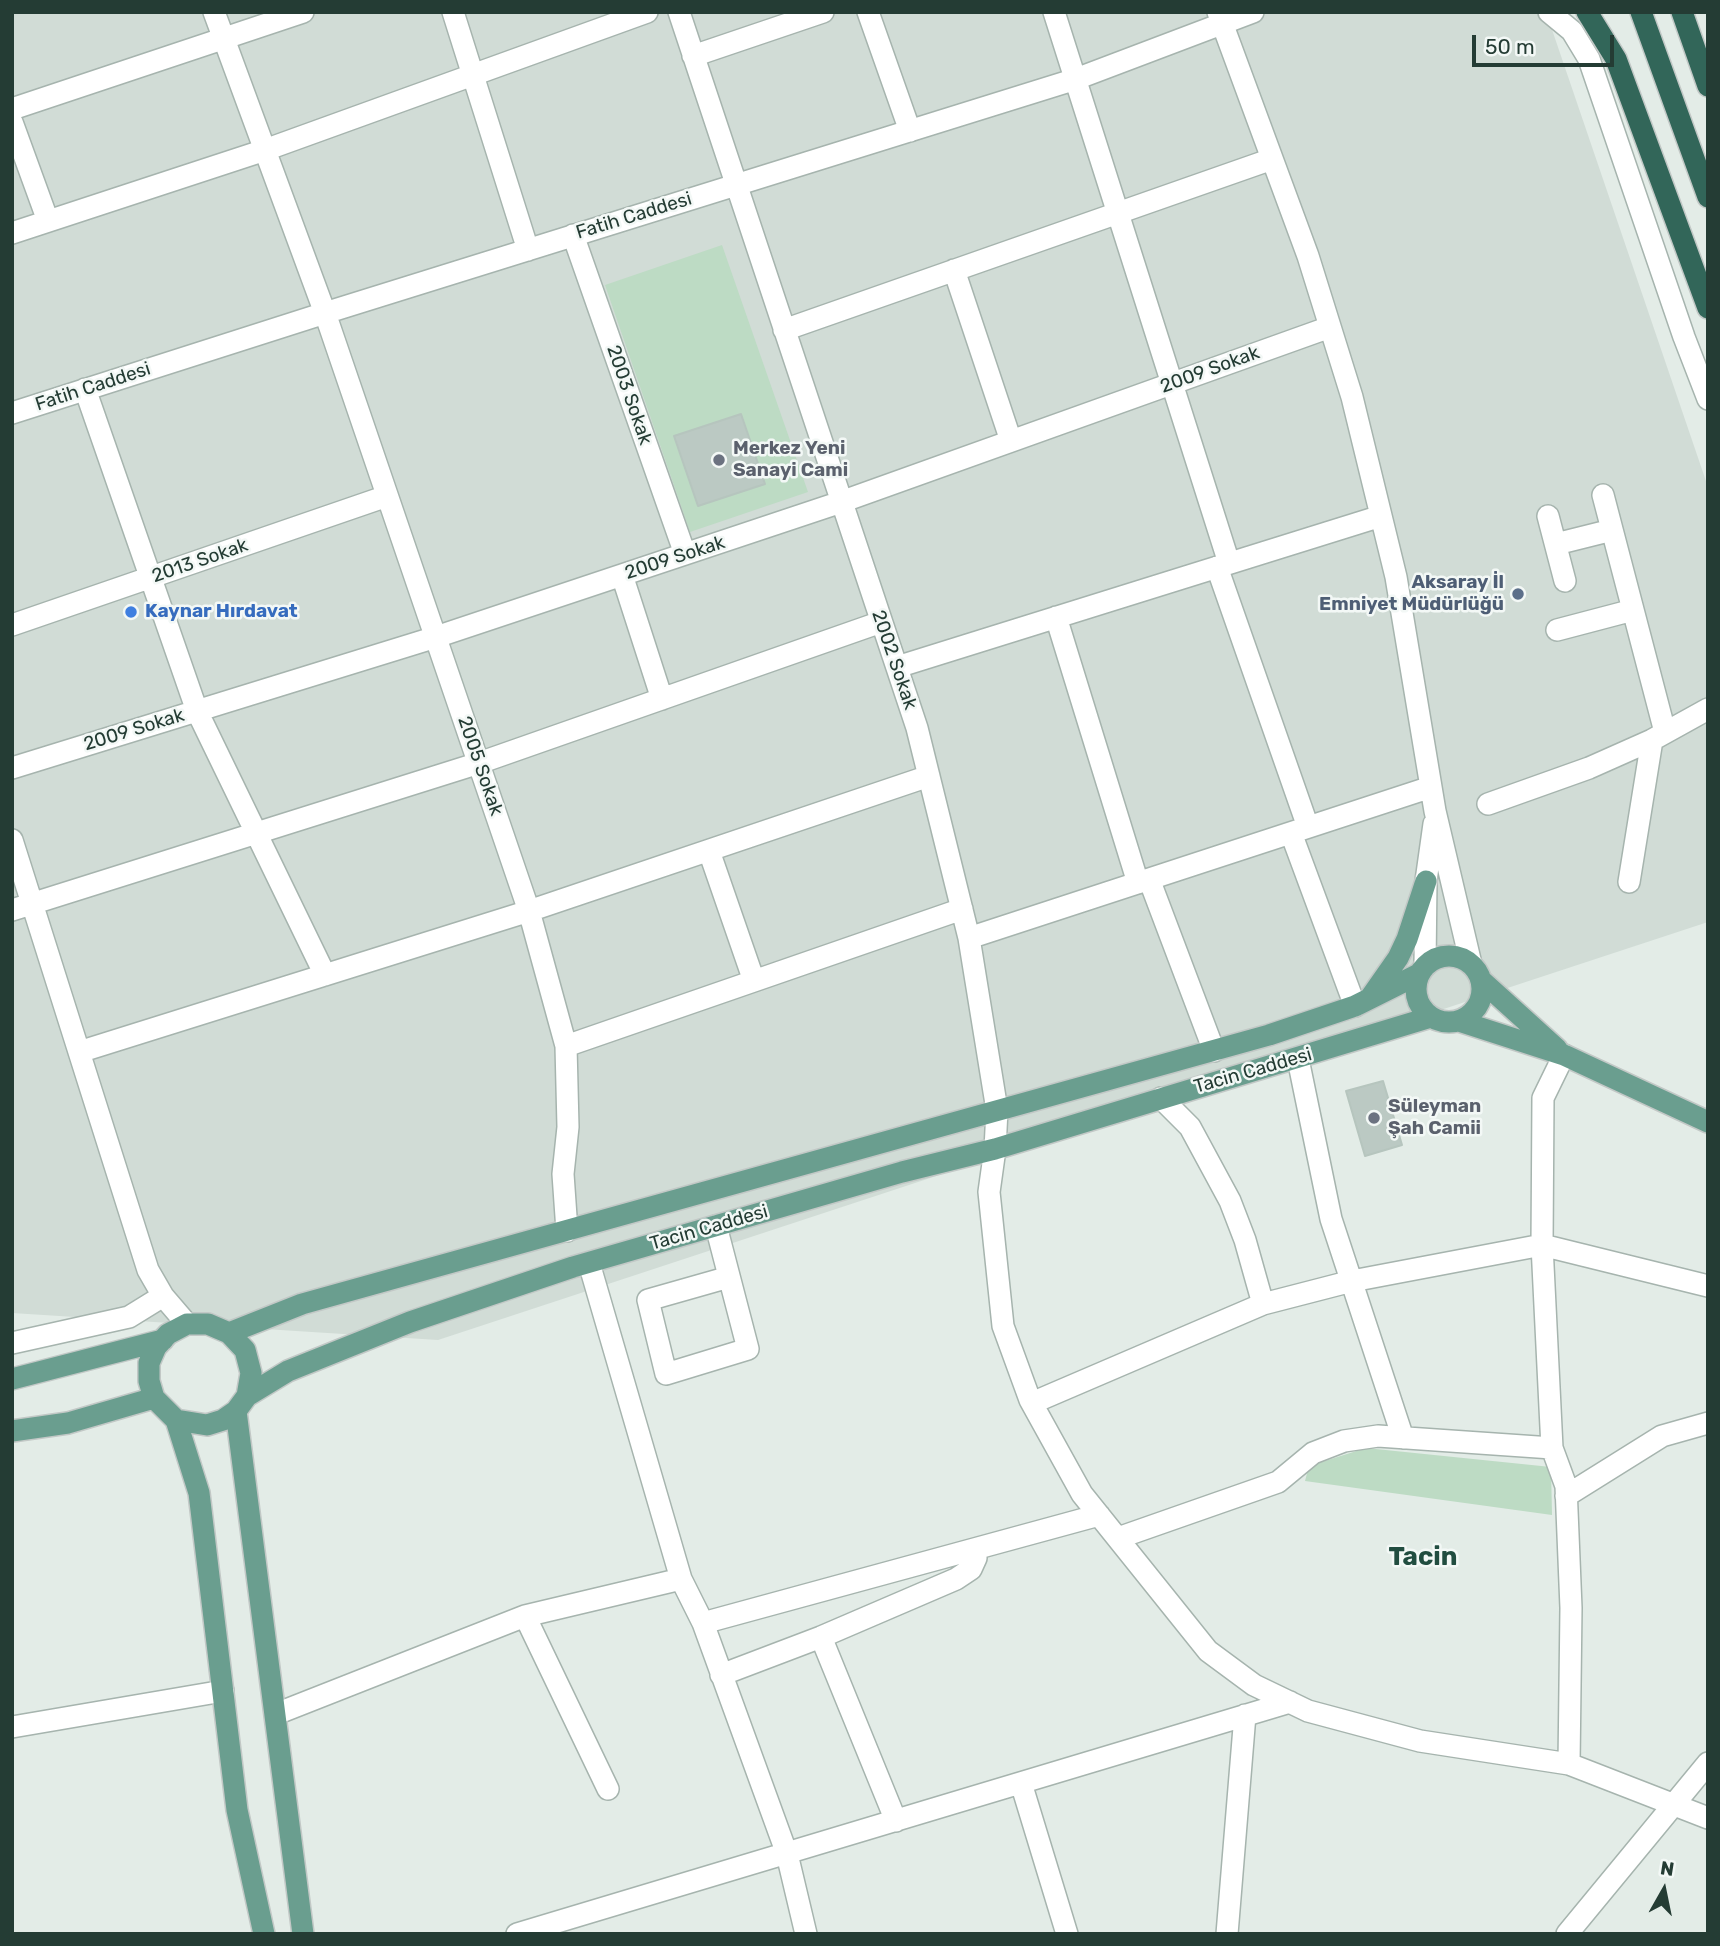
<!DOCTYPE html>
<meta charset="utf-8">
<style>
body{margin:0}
#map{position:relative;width:1720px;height:1946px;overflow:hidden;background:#e3ece7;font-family:Rubik,sans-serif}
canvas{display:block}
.frame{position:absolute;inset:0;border:14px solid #243c34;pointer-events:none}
.north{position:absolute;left:1629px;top:1855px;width:70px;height:70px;-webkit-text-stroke:5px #f3f8f6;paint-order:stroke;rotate:9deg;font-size:19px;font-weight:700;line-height:28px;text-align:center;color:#243c34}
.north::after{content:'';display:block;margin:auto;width:24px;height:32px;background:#243c34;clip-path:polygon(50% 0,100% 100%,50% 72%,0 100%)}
.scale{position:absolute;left:1472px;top:35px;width:142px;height:32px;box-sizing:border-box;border:4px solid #243c34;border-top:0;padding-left:9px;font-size:21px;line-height:24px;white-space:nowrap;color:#243c34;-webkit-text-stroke:5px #f3f8f6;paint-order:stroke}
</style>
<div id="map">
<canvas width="1720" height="1946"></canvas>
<div class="frame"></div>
<div class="north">N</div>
<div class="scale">50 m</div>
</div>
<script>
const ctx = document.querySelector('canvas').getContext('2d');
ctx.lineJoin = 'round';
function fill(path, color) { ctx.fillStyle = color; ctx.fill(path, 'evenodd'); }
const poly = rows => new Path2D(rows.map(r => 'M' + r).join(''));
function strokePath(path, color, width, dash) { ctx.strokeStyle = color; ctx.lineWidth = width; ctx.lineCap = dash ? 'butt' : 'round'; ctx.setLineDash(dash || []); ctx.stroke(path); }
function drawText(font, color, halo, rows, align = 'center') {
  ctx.font = font + ' Rubik,sans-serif'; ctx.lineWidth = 5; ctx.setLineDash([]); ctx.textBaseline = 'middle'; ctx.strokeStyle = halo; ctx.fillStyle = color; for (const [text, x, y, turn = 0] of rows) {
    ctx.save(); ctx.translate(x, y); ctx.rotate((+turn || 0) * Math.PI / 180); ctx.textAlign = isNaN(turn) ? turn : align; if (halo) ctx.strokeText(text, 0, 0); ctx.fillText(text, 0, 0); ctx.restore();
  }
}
fill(poly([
 [12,12,1546,12,1708,487,1708,922,438,1340,12,1313]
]), '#d1dcd6');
fill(poly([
 [722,245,808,492,690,532,605,285],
 [1366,1448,1551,1467,1552,1515,1305,1481,1309,1466]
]), '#bddbc4');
const building = poly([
 [741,414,765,484,698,506,674,436,741,414],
 [1383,1081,1402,1145,1365,1156,1346,1091,1383,1081]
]);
fill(building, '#bbc9c3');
strokePath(building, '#b6c5be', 2);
const minor = poly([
 [214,12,325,313,529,911,566,1046,568,1127,563,1174,567,1231],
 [453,12,528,250],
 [679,12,917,728,969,938,997,1110,995,1149,989,1192,1003,1326,1030,1400,1082,1494,1208,1651,1254,1685,1308,1711,1420,1741,1569,1764,1708,1818],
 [868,12,910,131],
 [1054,12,1229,563],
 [1218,12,1308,256,1352,397,1396,577,1435,811,1471,964],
 [1549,12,1572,31,1589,59,1684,337,1708,399],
 [693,56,823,12],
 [12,109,303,12],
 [12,122,48,221],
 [12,233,265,150,647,12],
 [573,235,685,554],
 [954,270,1011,441],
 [784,330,1272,159],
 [85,389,197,711,325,975],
 [12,413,325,313,1076,79,1253,12],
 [1603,495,1665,732],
 [1548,516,1565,581],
 [1556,544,1612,530],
 [1217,567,1308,827],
 [622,575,662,699],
 [1056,617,1138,883],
 [12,625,387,496],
 [1557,630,1633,610],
 [897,667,1381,516],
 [12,768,436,637,841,502,1330,327],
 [1488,804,1589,768,1652,740,1708,709],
 [1291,833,1355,1006],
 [12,840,148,1270,163,1296,187,1324],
 [709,851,754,981],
 [1149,879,1214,1051],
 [1629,882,1652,740],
 [12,910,479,763,881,622],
 [969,938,1431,787],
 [1425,966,1426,881,1434,824],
 [566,1046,962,909],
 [79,1052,529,911,929,776],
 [1564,1055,1543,1098,1542,1245,1552,1448,1566,1486,1571,1608,1569,1764],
 [1298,1059,1331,1219,1403,1438],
 [716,1226,748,1349,666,1374,648,1300,729,1277],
 [589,1263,681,1579,703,1623,787,1854,806,1934],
 [1263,1304,1352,1281,1542,1245,1708,1286],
 [12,1343,129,1317,163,1296],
 [1032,1403,1263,1304,1245,1240,1230,1201,1190,1127,1161,1098],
 [1566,1496,1662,1436,1708,1423],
 [1118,1538,1278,1482,1313,1453,1344,1441,1378,1436,1552,1448],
 [525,1616,608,1789],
 [703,1623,1099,1515],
 [821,1637,896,1821],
 [721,1675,821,1637,956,1579,971,1569,976,1558,975,1549],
 [276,1714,525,1616,681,1579],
 [12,1727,223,1691],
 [1021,1783,1067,1934],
 [517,1934,1290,1702],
 [1227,1934,1245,1715],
 [1567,1934,1708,1763]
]);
const major = poly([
 '1416 989a33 33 0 1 1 66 0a33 33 0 1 1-66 0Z',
 [1482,981,1557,1049],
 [1370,998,1398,958,1407,939,1426,881],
 [1459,1021,1564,1055,1708,1122],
 [229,1333,302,1304,1269,1035,1355,1006,1419,974],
 [12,1379,163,1340],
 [247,1396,251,1373,245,1350,229,1333,208,1324,187,1324,168,1334,156,1347,149,1363,149,1381,154,1398,176,1420,207,1425,223,1420,236,1411,247,1396,288,1371,410,1322,573,1267,902,1172,995,1149,1431,1017],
 [236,1411,303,1934],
 [176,1420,199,1493,237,1810,264,1934],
 [12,1431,68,1423,154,1398]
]);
const highway = poly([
 [1587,12,1616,59,1708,308],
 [1641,12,1708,197],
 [1682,12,1708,86]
]);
strokePath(minor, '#a6b4ae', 24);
strokePath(major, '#c2c8c6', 24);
strokePath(highway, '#c2c8c6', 24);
strokePath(minor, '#fff', 21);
strokePath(major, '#6a9e8f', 21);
strokePath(highway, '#326659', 21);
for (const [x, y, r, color] of [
 [719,460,7,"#6b7280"],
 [1518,594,7,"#5c6f8a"],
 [131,612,7,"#3f7fe0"],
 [1374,1118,7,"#6b7280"]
]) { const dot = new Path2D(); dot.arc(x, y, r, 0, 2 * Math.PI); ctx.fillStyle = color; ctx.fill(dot); strokePath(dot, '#f3f8f6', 2.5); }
drawText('19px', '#243c34', '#f3f8f6', [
 ["Fatih Caddesi",634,216,-17],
 ["2009 Sokak",1210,370,-20],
 ["Fatih Caddesi",93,387,-18],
 ["2003 Sokak",629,395,71],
 ["2009 Sokak",675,558,-18],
 ["2013 Sokak",200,561,-19],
 ["2002 Sokak",894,660,71],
 ["2009 Sokak",134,730,-17],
 ["2005 Sokak",480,766,71],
 ["Tacin Caddesi",1253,1071,-16],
 ["Tacin Caddesi",709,1228,-16]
]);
drawText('bold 19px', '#5b616d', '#f3f8f6', [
 ["Merkez Yeni",733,449],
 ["Sanayi Cami",733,471],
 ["Süleyman",1388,1107],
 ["Şah Camii",1388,1129]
], 'left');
drawText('bold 19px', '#4e5e75', '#f3f8f6', [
 ["Aksaray İl",1504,583],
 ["Emniyet Müdürlüğü",1504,605]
], 'right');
drawText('bold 19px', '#366cbe', '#f3f8f6', [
 ["Kaynar Hırdavat",145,612]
], 'left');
drawText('bold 26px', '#214d40', '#f3f8f6', [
 ["Tacin",1423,1557]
]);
</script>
